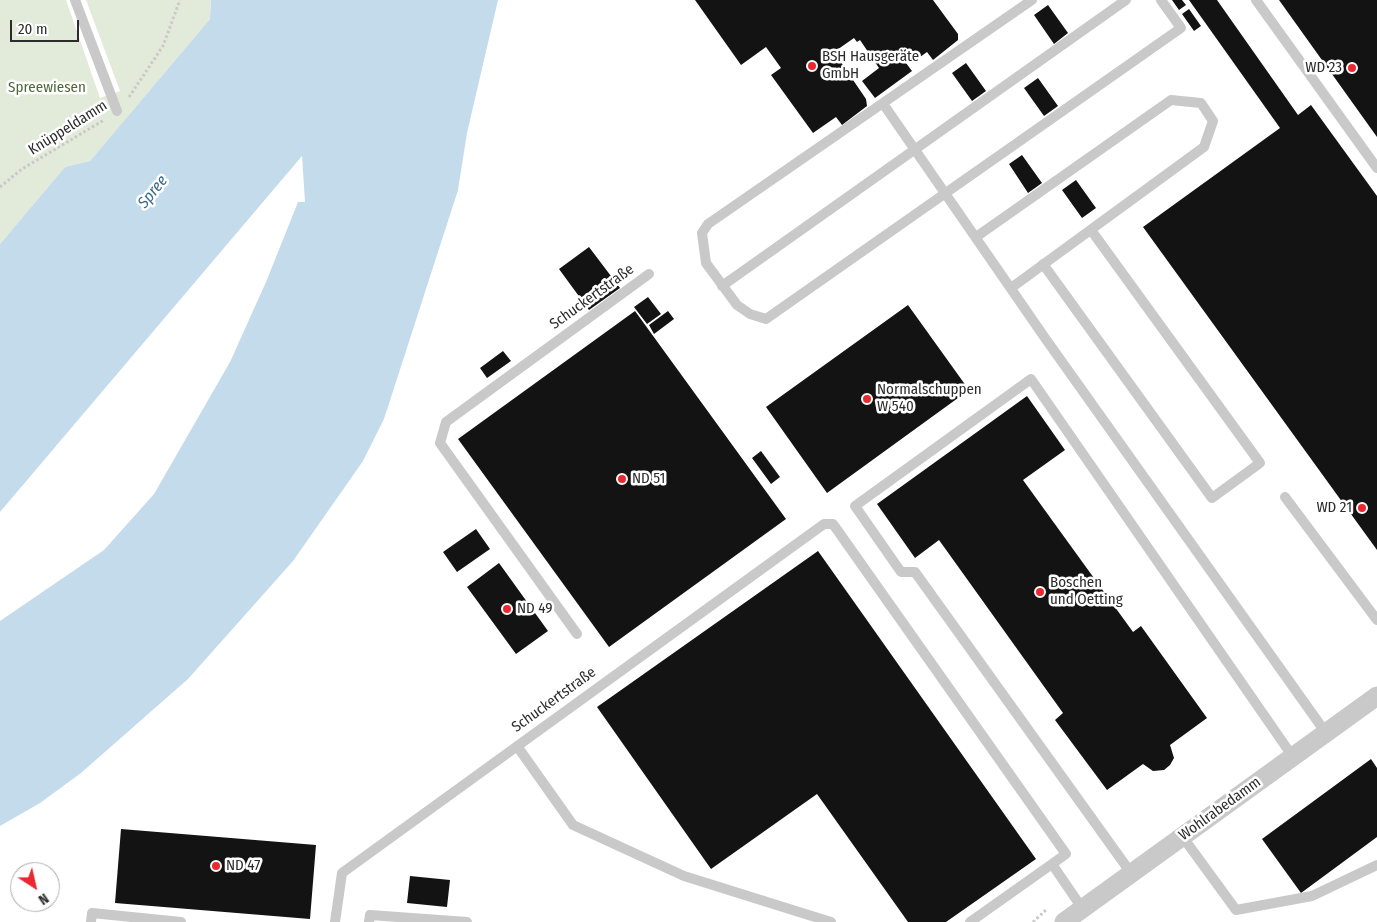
<!DOCTYPE html>
<meta charset="utf-8">
<style>
body{margin:0}
#map{position:relative;width:1377px;height:922px;overflow:hidden;background:#fff;font-family:"Fira Sans Condensed",sans-serif}
canvas{display:block}
.north{position:absolute;left:10px;top:862px;width:50px;height:50px;box-sizing:border-box;background:#fff;border:1px solid #ababab;border-radius:50%;rotate:145deg;font-size:14px;font-weight:700;line-height:20px;text-align:center;color:#2c2c2c}
.north::after{content:'';display:block;margin:auto;width:18px;height:22px;background:#e92830;clip-path:polygon(50% 0,100% 100%,50% 72%,0 100%)}
.scale{position:absolute;left:10px;top:20px;width:69px;height:22px;box-sizing:border-box;border:2px solid #2c2c2c;border-top:0;padding-left:6px;font-size:15px;line-height:18px;white-space:nowrap;color:#2c2c2c;-webkit-text-stroke:4px #fff;paint-order:stroke}
</style>
<div id="map">
<canvas width="1377" height="922"></canvas>
<div class="north">N</div>
<div class="scale">20 m</div>
</div>
<script>
const ctx = document.querySelector('canvas').getContext('2d');
ctx.lineJoin = 'round';
function fill(path, color) { ctx.fillStyle = color; ctx.fill(path, 'evenodd'); }
const poly = rows => new Path2D(rows.map(r => 'M' + r).join(''));
function strokePath(path, color, width, dash) { ctx.strokeStyle = color; ctx.lineWidth = width; ctx.lineCap = dash ? 'butt' : 'round'; ctx.setLineDash(dash || []); ctx.stroke(path); }
function drawText(font, color, halo, rows, align = 'center') {
  ctx.font = font + ' "Fira Sans Condensed",sans-serif'; ctx.lineWidth = 5; ctx.setLineDash([]); ctx.textBaseline = 'middle'; ctx.strokeStyle = halo; ctx.fillStyle = color; for (const [text, x, y, turn = 0] of rows) {
    ctx.save(); ctx.translate(x, y); ctx.rotate((+turn || 0) * Math.PI / 180); ctx.textAlign = isNaN(turn) ? turn : align; if (halo) ctx.strokeText(text, 0, 0); ctx.fillText(text, 0, 0); ctx.restore();
  }
}
fill(poly([
 [0,0,66,0,100,98,120,91,86,0,211,0,210,19,90,161,65,167,0,244]
]), '#e2ead9');
fill(poly([
 [211,0,498,0,467,133,458,190,384,419,363,461,293,561,188,679,81,773,40,803,0,826,0,621,104,550,154,494,230,362,266,282,298,202,305,202,302,156,0,512,0,244,65,167,90,161,210,19]
]), '#c4dbeb');
fill(poly([
 [695,0,933,0,958,34,958,40,933,60,927,52,913,62,905,51,900,55,912,71,875,98,862,81,879,68,860,40,857,42,854,38,834,52,866,99,867,106,842,125,836,117,813,133,771,75,781,68,766,47,741,65],
 [1172,0,1182,0,1186,5,1179,10],
 [1189,0,1217,0,1298,115,1311,105,1377,196,1377,550,1143,227,1280,128],
 [1279,0,1377,0,1377,137],
 [1048,5,1068,33,1054,44,1034,15],
 [1189,9,1201,26,1194,31,1182,14],
 [966,63,986,91,972,101,952,73],
 [1038,78,1058,106,1044,116,1024,88],
 [1022,155,1042,183,1028,193,1009,164],
 [1076,180,1096,208,1082,218,1062,190],
 [589,247,620,288,589,310,559,269],
 [648,297,661,314,647,324,634,307],
 [908,305,969,390,827,493,766,407],
 [635,311,786,519,609,647,458,439],
 [668,311,674,319,654,334,649,325],
 [503,351,511,361,487,378,480,368],
 [1027,396,1065,450,1023,480,1133,632,1141,626,1207,718,1170,745,1174,758,1170,765,1164,770,1153,771,1143,764,1107,790,1055,720,1063,713,939,540,915,558,877,504],
 [761,451,780,477,771,484,752,458],
 [476,529,490,549,457,572,443,552],
 [818,551,1036,859,946,922,908,922,817,794,711,869,597,707],
 [499,563,548,631,516,654,467,587],
 [1371,759,1377,768,1377,837,1301,893,1262,839],
 [121,829,316,845,310,919,115,903],
 [410,876,450,880,447,907,407,903]
]), '#131313');
strokePath(poly([
 [129,97,163,46,180,0],
 [0,187,22,169,104,120],
 [1033,922,1046,910]
]), '#c9c9c9', 3, [2.5, 2.5]);
strokePath(poly([
 [75,0,117,111],
 [1032,0,708,224,702,233,706,263,737,305,750,314,766,319,1181,28,1161,0],
 [1256,0,1377,168],
 [884,105,1045,338,1326,733],
 [976,237,1171,100,1201,103,1213,121,1204,147,1011,288],
 [1043,264,1212,498,1260,463,1091,230],
 [722,286,1126,0],
 [1285,497,1377,620],
 [577,634,440,443,446,422,649,274],
 [517,746,573,825,684,876,831,922],
 [1182,836,1236,910,1312,896,1377,865],
 [1131,873,915,572,901,572,855,506,1031,379,1293,757],
 [91,922,92,913,181,922],
 [335,922,342,873,824,524,833,524,1066,854,1052,864],
 [369,922,370,915,467,922],
 [970,922,1052,864,1082,908]
]), '#c9c9c9', 10);
strokePath(poly([
 [1064,922,1377,696]
]), '#c9c9c9', 19);
for (const [x, y, r, color] of [
 [812,66,5,"#e92830"],
 [1352,68,5,"#e92830"],
 [867,399,5,"#e92830"],
 [622,479,5,"#e92830"],
 [1362,508,5,"#e92830"],
 [1040,592,5,"#e92830"],
 [507,609,5,"#e92830"],
 [216,866,5,"#e92830"]
]) { const dot = new Path2D(); dot.arc(x, y, r, 0, 2 * Math.PI); ctx.fillStyle = color; ctx.fill(dot); strokePath(dot, '#fff', 2); }
drawText('15px', '#2c2c2c', '#fff', [
 ["BSH Hausgeräte",822,57],
 ["GmbH",822,74],
 ["WD 23",1342,68,"right"],
 ["Normalschuppen",877,390],
 ["W 540",877,407],
 ["ND 51",632,479],
 ["WD 21",1352,508,"right"],
 ["Boschen",1050,583],
 ["und Oetting",1050,600],
 ["ND 49",517,609],
 ["ND 47",226,866]
], 'left');
drawText('15px', '#4d6839', '#fff', [
 ["Spreewiesen",47,88]
]);
drawText('15px', '#2c2c2c', '#fff', [
 ["Knüppeldamm",68,128,-32],
 ["Schuckertstraße",592,297,-36],
 ["Schuckertstraße",554,700,-36],
 ["Wohlrabedamm",1220,809,-36]
]);
drawText('italic 16px', '#396b8f', '#fff', [
 ["Spree",153,192,-51]
]);
</script>
